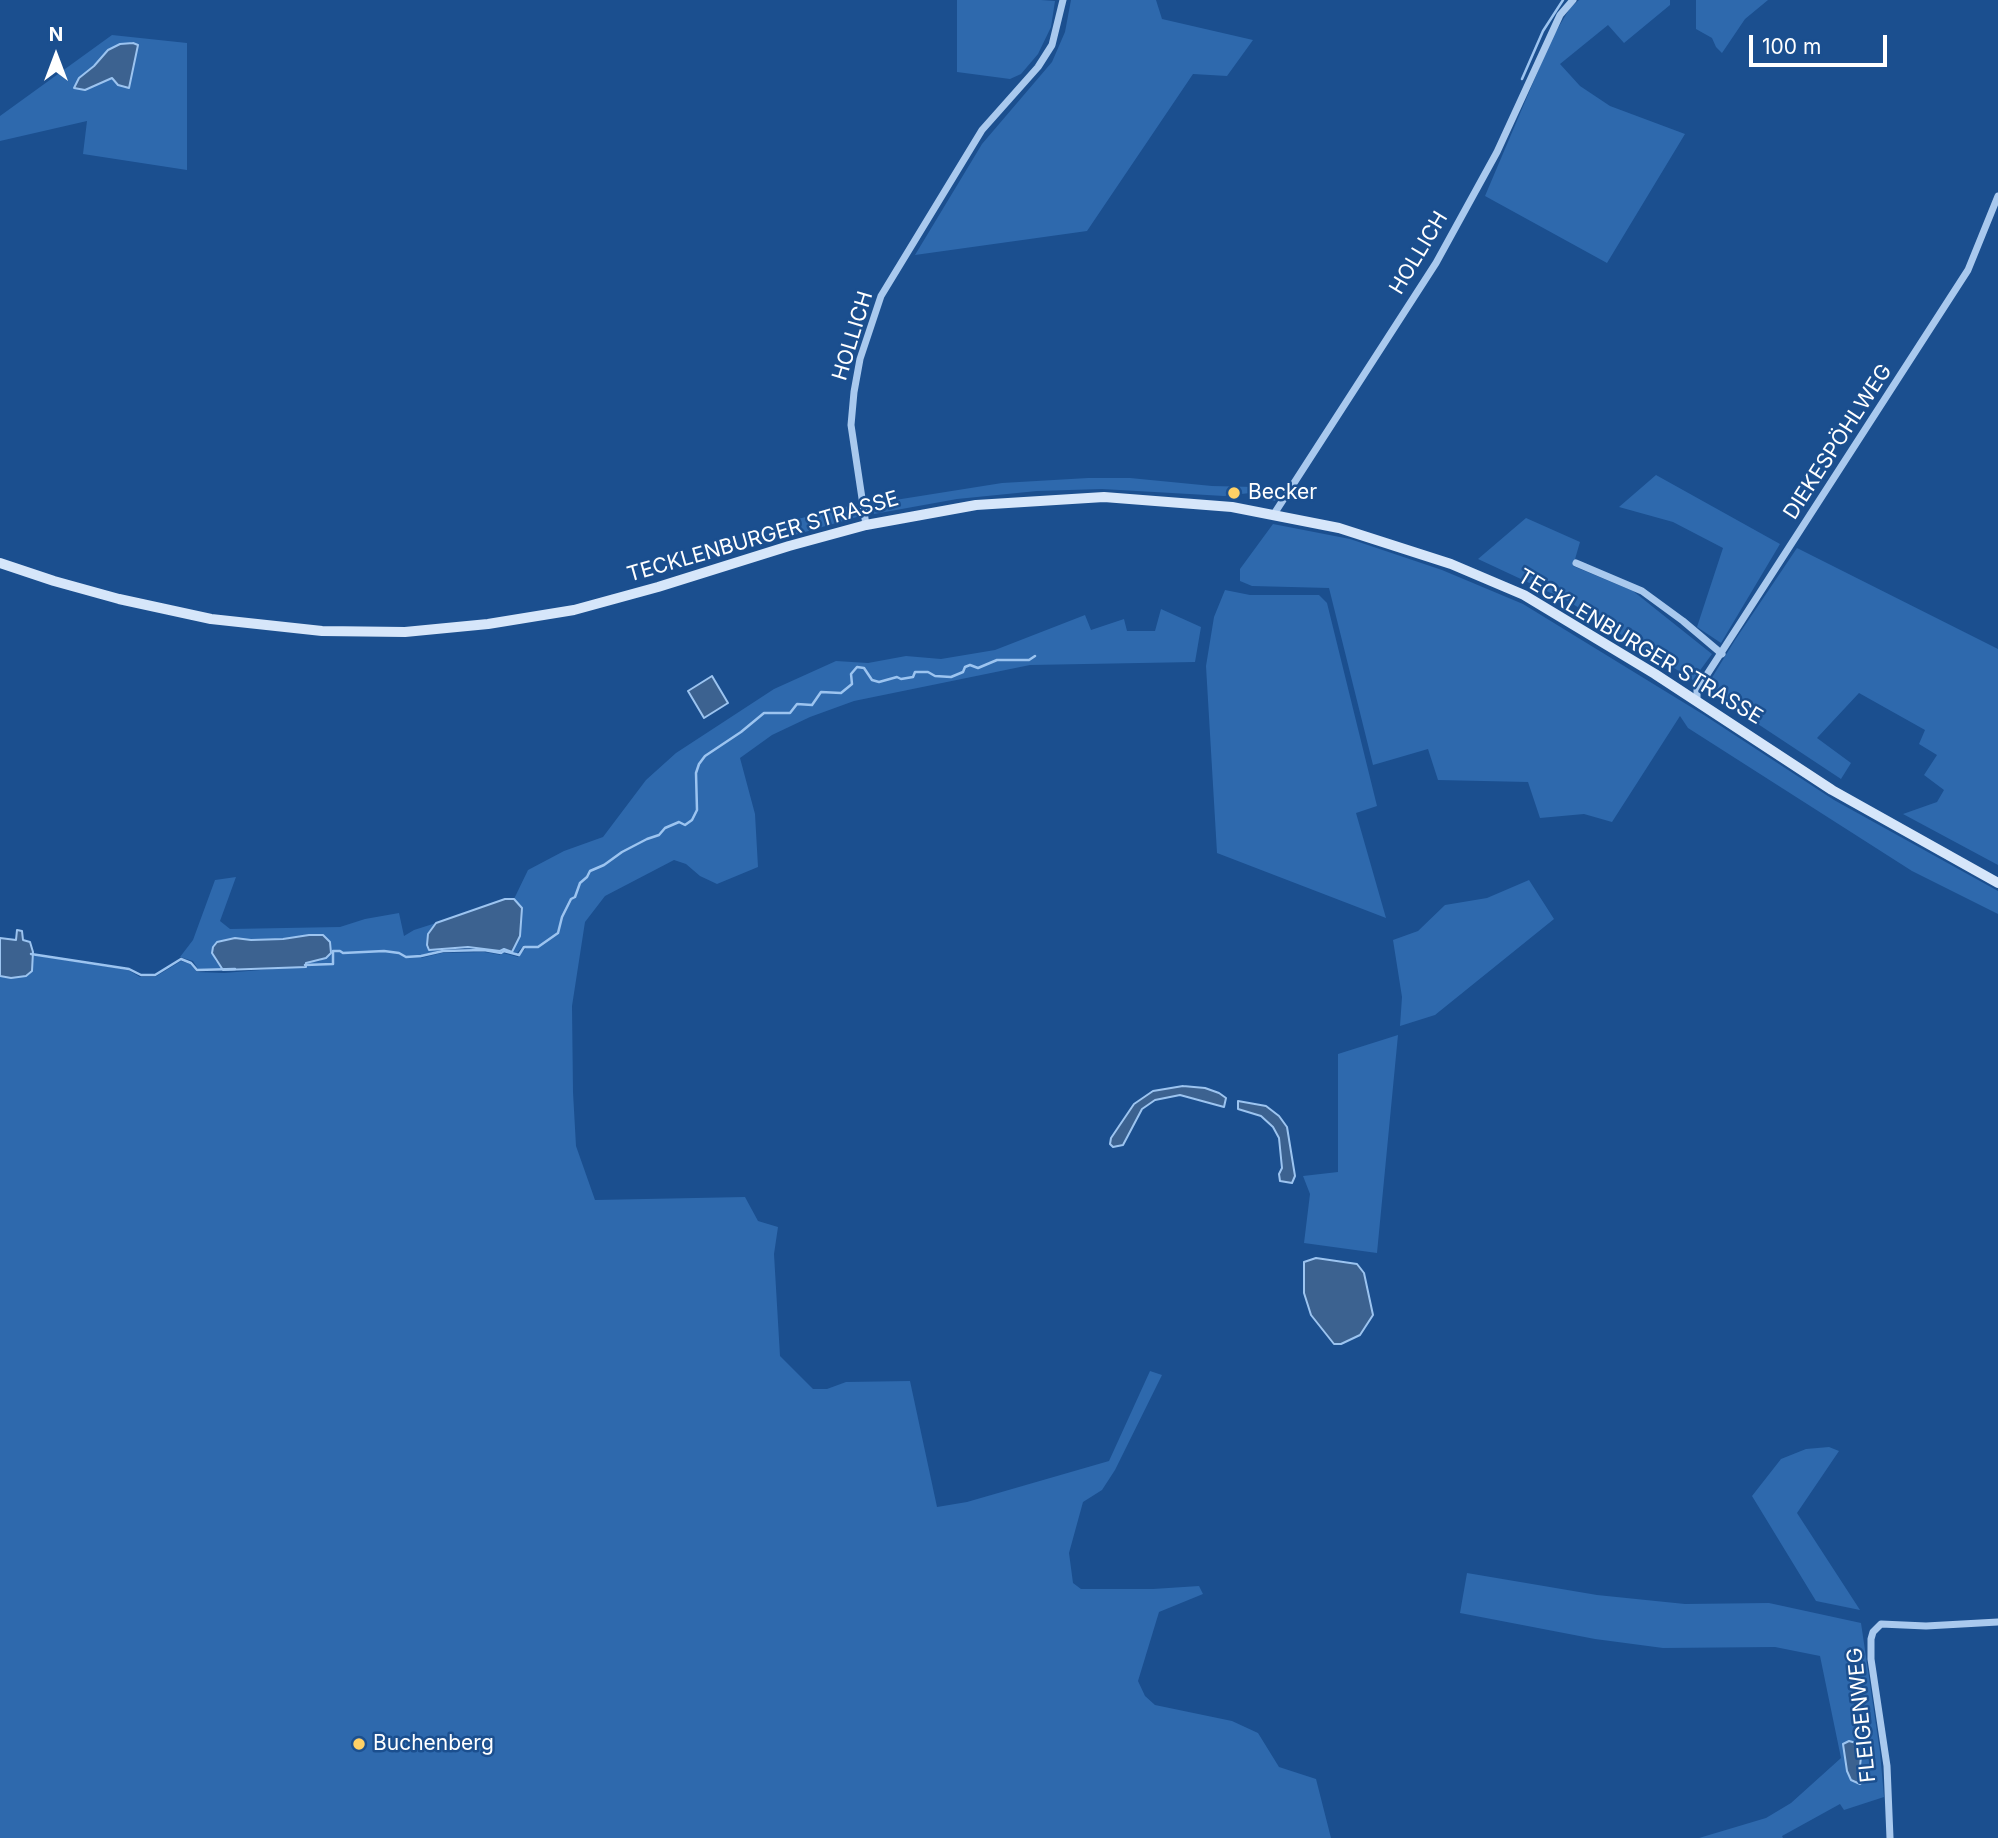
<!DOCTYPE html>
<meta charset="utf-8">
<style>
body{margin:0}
#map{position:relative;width:1998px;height:1838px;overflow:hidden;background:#1b4f8f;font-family:Inter,sans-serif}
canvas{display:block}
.north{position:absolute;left:21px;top:21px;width:70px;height:70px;-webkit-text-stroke:5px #1b4f8f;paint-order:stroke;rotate:0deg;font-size:19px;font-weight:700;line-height:28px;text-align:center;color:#fff}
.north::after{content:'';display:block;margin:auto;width:24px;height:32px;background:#fff;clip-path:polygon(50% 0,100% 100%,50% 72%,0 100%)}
.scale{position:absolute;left:1749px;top:35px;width:138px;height:32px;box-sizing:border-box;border:4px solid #fff;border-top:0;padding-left:9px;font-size:21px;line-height:24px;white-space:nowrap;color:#fff;-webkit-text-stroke:5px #1b4f8f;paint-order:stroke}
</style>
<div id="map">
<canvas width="1998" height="1838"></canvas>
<div class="north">N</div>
<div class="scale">100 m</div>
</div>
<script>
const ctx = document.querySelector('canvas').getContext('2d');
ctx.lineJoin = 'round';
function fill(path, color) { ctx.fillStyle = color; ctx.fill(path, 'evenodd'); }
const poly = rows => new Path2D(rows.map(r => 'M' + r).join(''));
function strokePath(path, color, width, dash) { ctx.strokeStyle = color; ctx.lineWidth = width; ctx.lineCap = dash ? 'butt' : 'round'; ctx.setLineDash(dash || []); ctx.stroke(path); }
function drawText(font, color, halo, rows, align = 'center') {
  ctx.font = font + ' Inter,sans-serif'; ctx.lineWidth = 5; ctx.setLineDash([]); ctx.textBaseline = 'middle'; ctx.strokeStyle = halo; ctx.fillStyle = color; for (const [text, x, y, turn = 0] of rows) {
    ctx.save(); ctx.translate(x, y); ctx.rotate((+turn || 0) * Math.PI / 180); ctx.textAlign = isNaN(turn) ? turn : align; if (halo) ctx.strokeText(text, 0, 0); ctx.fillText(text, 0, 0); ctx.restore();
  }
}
fill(poly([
 [957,0,1041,0,1055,1,1051,27,1038,54,1021,74,1010,79,957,72],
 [1071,0,1156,0,1162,19,1253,40,1227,76,1193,74,1087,231,915,255,982,144,1052,62,1065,32],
 [1579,0,1670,0,1670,5,1624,43,1608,25,1560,64,1580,86,1610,106,1685,134,1607,263,1485,196,1552,38,1570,8],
 [1696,0,1768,0,1745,19,1722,53,1716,47,1712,38,1696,29],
 [112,35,187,43,187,170,83,154,87,121,0,141,0,116],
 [1656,475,1780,544,1721,643,1697,627,1723,548,1673,522,1619,507],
 [1088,478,1130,478,1212,486,1254,487,1279,492,1275,501,1250,493,1224,496,1102,489,1037,491,957,499,874,514,870,504,1002,483],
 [857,504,857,517,791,536,786,522],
 [1526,518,1580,542,1573,566,1633,591,1712,654,1693,680,1568,601,1478,559],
 [1273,524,1350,539,1442,570,1523,604,1704,715,1834,800,1998,891,1998,914,1912,871,1688,728,1680,716,1612,822,1584,814,1540,818,1528,782,1438,780,1428,749,1373,765,1329,588,1252,586,1240,581,1240,569],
 [1797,548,1998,649,1998,865,1903,814,1937,802,1944,790,1924,775,1937,755,1919,744,1925,730,1859,693,1817,738,1851,763,1841,779,1705,689,1735,640],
 [1225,590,1250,595,1319,595,1327,603,1377,806,1356,813,1386,918,1217,853,1206,666,1214,617],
 [1161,609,1201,627,1195,662,1030,665,854,701,810,717,772,735,740,758,755,814,758,867,717,884,700,876,686,864,674,860,605,896,585,922,572,1006,573,1092,576,1146,595,1200,745,1197,758,1221,778,1227,774,1254,780,1356,813,1389,827,1389,846,1382,910,1381,937,1507,967,1502,1109,1461,1150,1371,1162,1375,1115,1470,1102,1490,1083,1502,1069,1553,1073,1583,1081,1589,1153,1589,1199,1586,1203,1594,1159,1612,1138,1681,1145,1696,1155,1705,1232,1721,1258,1733,1279,1767,1316,1779,1331,1838,0,1838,0,976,11,978,32,971,33,955,128,970,140,977,155,977,181,961,190,964,197,972,224,973,309,966,306,963,321,961,283,939,251,940,235,938,217,942,213,947,215,960,223,970,198,969,193,961,180,957,193,940,215,880,236,877,220,921,230,929,340,927,365,919,399,913,404,936,414,930,436,923,428,934,427,945,429,950,442,950,421,955,421,958,442,953,484,952,501,955,503,953,518,957,526,948,524,945,517,953,512,952,520,936,522,908,514,899,528,870,564,851,603,837,646,780,676,753,774,689,836,661,868,663,906,656,941,659,995,650,1085,615,1091,630,1124,619,1127,631,1155,631],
 [1529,880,1554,919,1435,1015,1400,1026,1402,997,1393,940,1418,931,1445,905,1487,898],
 [1398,1035,1377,1253,1304,1243,1310,1194,1303,1176,1338,1172,1338,1054],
 [1829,1447,1839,1451,1797,1513,1860,1610,1816,1601,1752,1496,1781,1459,1806,1449],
 [1467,1573,1597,1595,1685,1604,1769,1603,1861,1623,1880,1752,1884,1797,1844,1810,1840,1804,1782,1836,1783,1838,1699,1838,1766,1818,1791,1803,1841,1758,1820,1656,1775,1647,1663,1648,1595,1639,1460,1613]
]), '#2e69ad');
const water = poly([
 [133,43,138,45,129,88,118,85,112,78,85,90,74,88,79,78,94,66,108,50,120,44,133,43],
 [712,676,728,703,704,718,688,691,712,676],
 [505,899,514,899,522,908,520,936,512,952,504,949,500,951,468,947,429,950,427,945,428,934,436,923,505,899],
 [17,930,22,931,23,940,30,942,33,952,32,971,26,976,11,978,0,976,0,938,16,940,17,930],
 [309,935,323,935,330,942,331,953,326,958,306,963,306,967,223,970,212,953,213,947,217,942,235,938,251,940,283,939,309,935],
 [1183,1086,1205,1088,1219,1093,1226,1098,1224,1107,1180,1095,1155,1100,1142,1109,1123,1145,1113,1147,1110,1144,1111,1138,1134,1104,1153,1091,1183,1086],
 [1238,1101,1266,1106,1279,1116,1287,1127,1295,1176,1292,1183,1280,1181,1279,1174,1282,1168,1279,1138,1273,1127,1261,1116,1238,1109,1238,1101],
 [1316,1258,1357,1264,1364,1273,1373,1315,1360,1335,1341,1344,1334,1344,1311,1315,1304,1293,1304,1262,1316,1258],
 [1849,1741,1860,1744,1862,1748,1860,1766,1868,1778,1860,1784,1851,1780,1847,1771,1843,1744,1849,1741]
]);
fill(water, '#3c6290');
strokePath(water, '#9cc4f0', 2);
strokePath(poly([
 [1522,79,1543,31,1563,0],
 [31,954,129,969,141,975,155,975,181,959,191,963,197,970,235,969],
 [305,965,333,964,333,951,340,951,343,953,384,951,399,953,406,957,421,956,443,951,484,950,501,953,504,951,519,955,524,947,538,947,558,933,562,917,571,899,575,897,580,883,587,877,590,871,604,865,622,852,647,839,659,835,665,828,679,822,685,825,692,820,697,810,696,773,699,764,705,756,741,732,764,713,790,713,797,704,812,705,821,692,841,693,852,684,851,674,857,667,864,668,872,680,879,682,897,677,901,679,913,677,915,672,928,672,935,676,951,677,963,672,965,667,970,665,978,668,997,660,1029,660,1035,656]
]), '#9cc4f0', 2.5);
strokePath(poly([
 [1274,514,1436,263,1497,152,1560,15,1573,0],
 [866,525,851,425,854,392,860,359,881,296,982,130,1038,67,1052,45,1063,0],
 [1576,563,1642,591,1683,621,1722,654],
 [1697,700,1697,690,1968,270,1998,196],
 [1890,1838,1887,1766,1871,1659,1871,1639,1873,1632,1881,1624,1926,1626,1998,1622]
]), '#a9c9ee', 7);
strokePath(poly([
 [0,563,54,581,119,599,211,619,322,631,405,632,488,624,574,610,658,587,789,546,866,525,976,505,1104,497,1232,507,1339,528,1451,564,1524,595,1655,674,1832,790,1998,883]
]), '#d6e6fa', 10);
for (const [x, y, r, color] of [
 [1234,493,7,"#ffd166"],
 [359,1744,7,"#ffd166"]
]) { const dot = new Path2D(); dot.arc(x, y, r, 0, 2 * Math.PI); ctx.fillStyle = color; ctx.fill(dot); strokePath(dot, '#1b4f8f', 2.5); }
drawText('21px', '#fff', '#1b4f8f', [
 ["HOLLICH",1419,253,-59],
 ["HOLLICH",853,336,-73],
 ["DIEKESPÖHLWEG",1838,442,-57],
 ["TECKLENBURGER STRASSE",763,537,-16],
 ["TECKLENBURGER STRASSE",1640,647,31],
 ["FLEIGENWEG",1862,1715,-96]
]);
drawText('21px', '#fff', '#1b4f8f', [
 ["Becker",1248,493],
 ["Buchenberg",373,1744]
], 'left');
</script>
